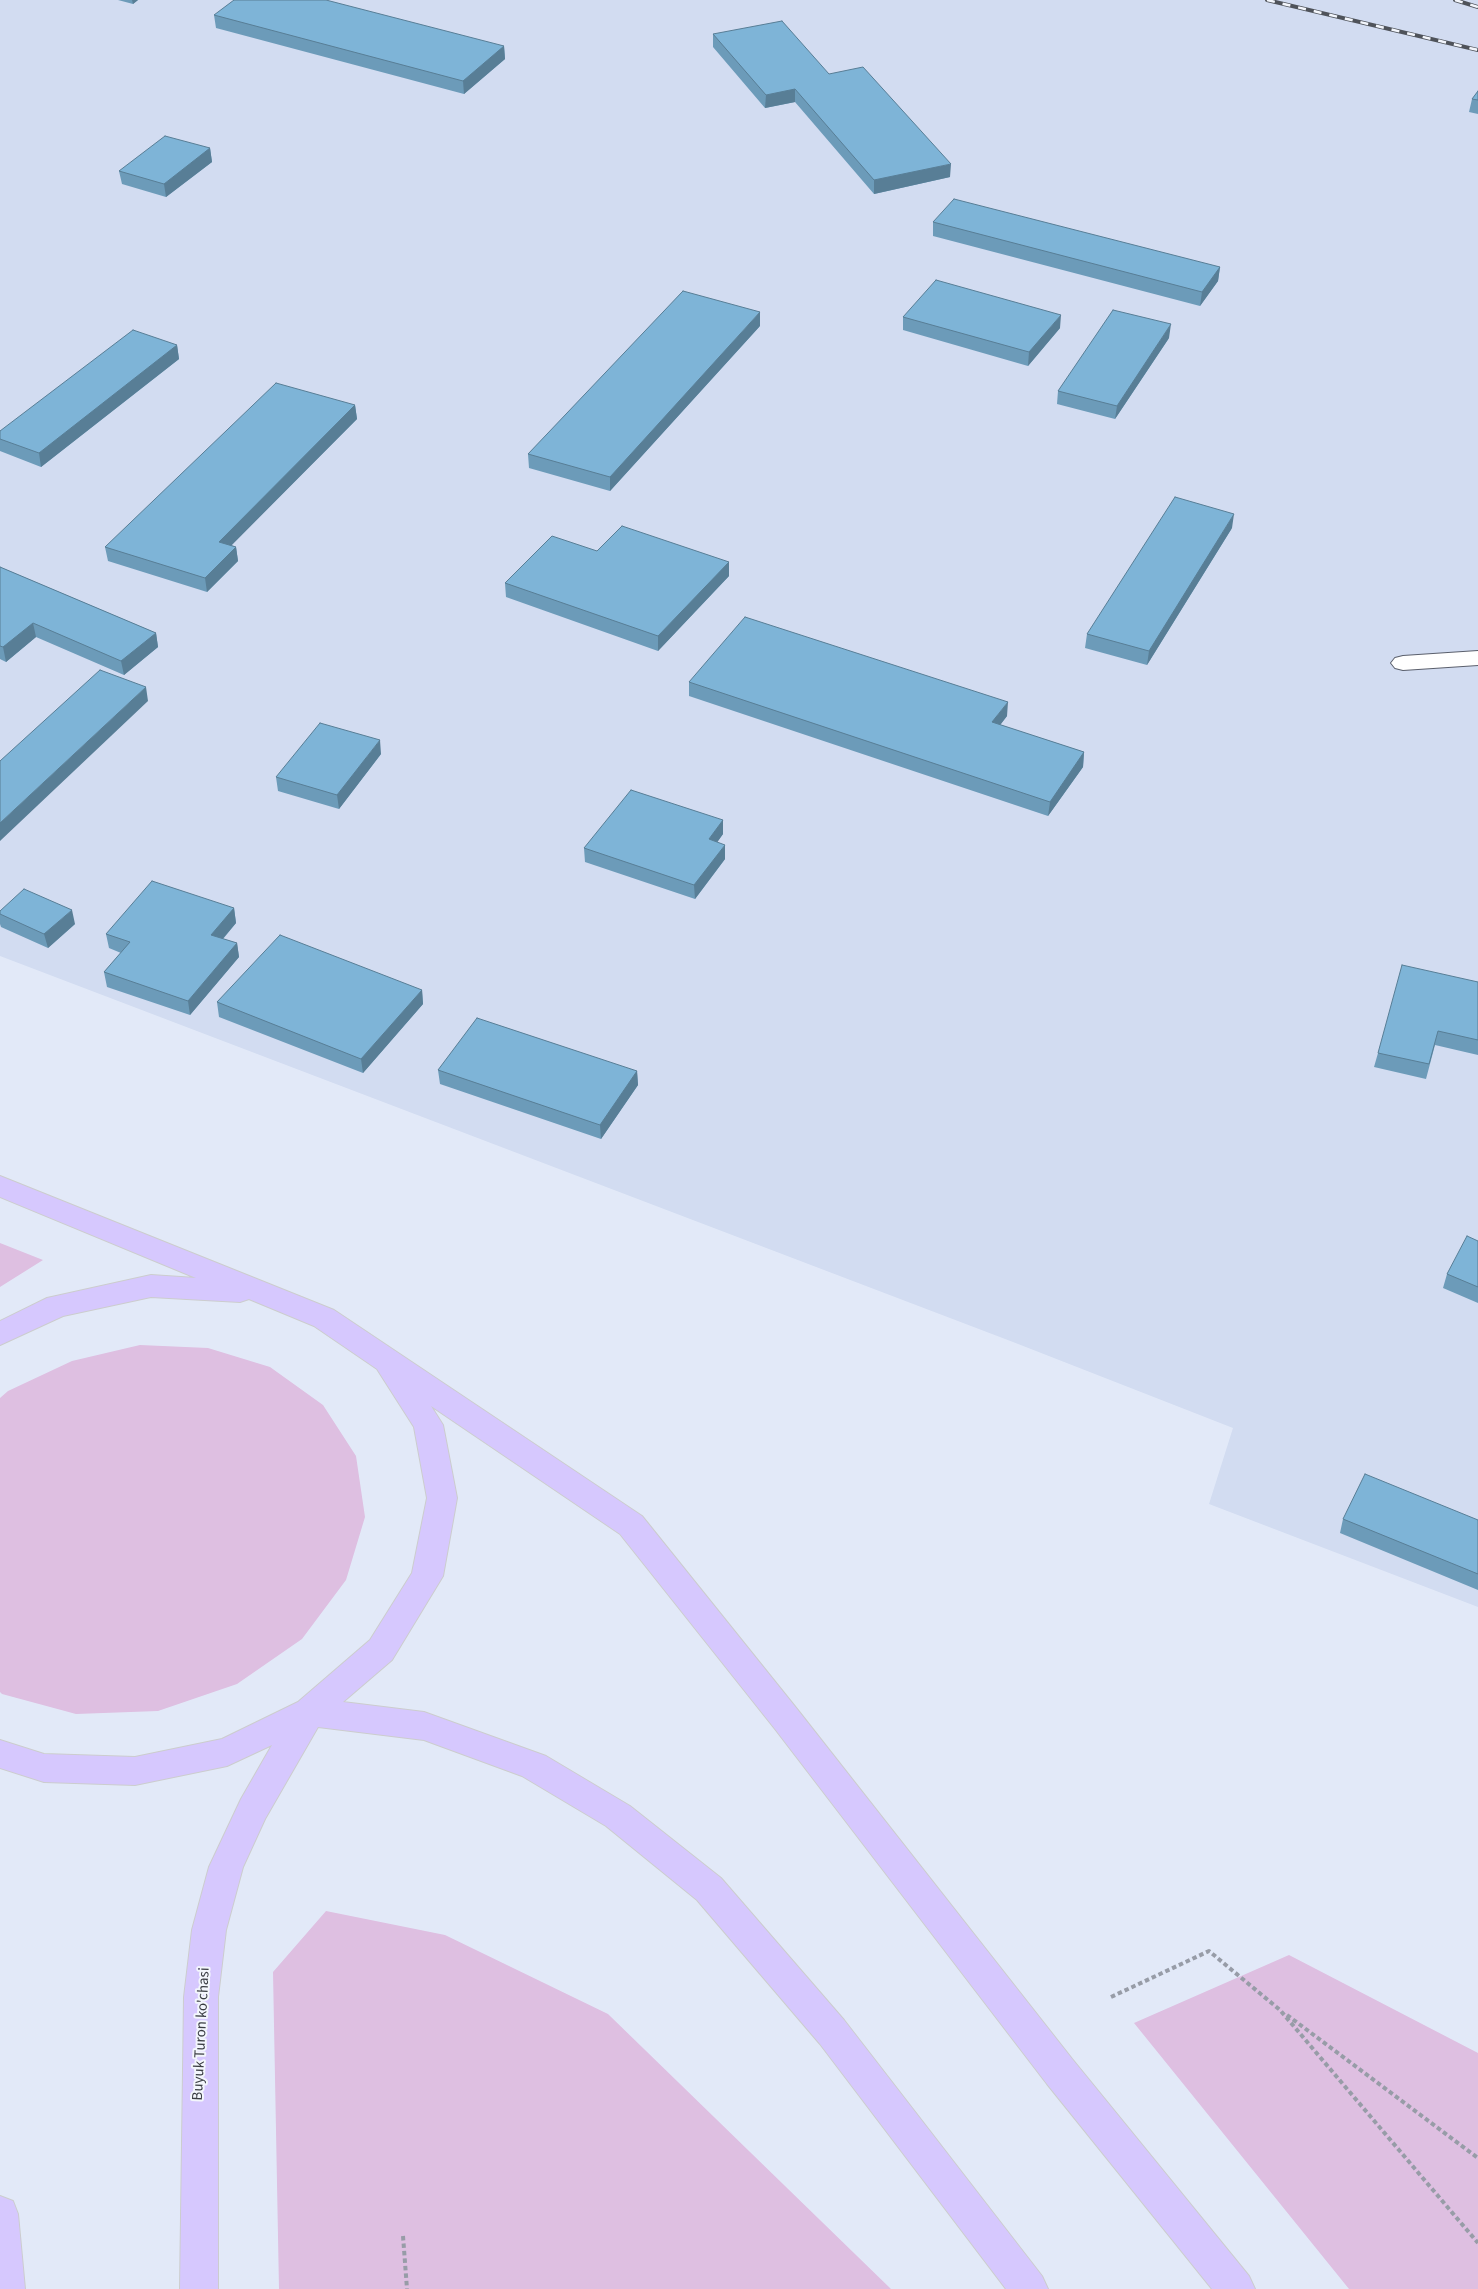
<!DOCTYPE html>
<style>
body{margin:0}
canvas{display:block;background:#e2e9f8}
</style>
<canvas width="1478" height="2289"></canvas>
<script>
const ctx = document.querySelector('canvas').getContext('2d');
ctx.lineJoin = 'round';
function fill(path, color) { ctx.fillStyle = color; ctx.fill(path, 'evenodd'); }
const poly = rows => new Path2D(rows.map(r => 'M' + r).join(''));
function strokePath(path, color, width, dash) { ctx.strokeStyle = color; ctx.lineWidth = width; ctx.lineCap = dash ? 'butt' : 'round'; ctx.setLineDash(dash || []); ctx.stroke(path); }
function drawText(font, color, halo, rows, align = 'center') {
  ctx.font = font + ' "Source Sans 3",sans-serif'; ctx.lineWidth = 4; ctx.setLineDash([]); ctx.textBaseline = 'middle'; ctx.strokeStyle = halo; ctx.fillStyle = color; for (const [text, x, y, turn = 0] of rows) {
    ctx.save(); ctx.translate(x, y); ctx.rotate((+turn || 0) * Math.PI / 180); ctx.textAlign = isNaN(turn) ? turn : align; if (halo) ctx.strokeText(text, 0, 0); ctx.fillText(text, 0, 0); ctx.restore();
  }
}
fill(poly([
 [0,0,1478,0,1478,1607,1209,1504,1233,1428,1013,1342,0,956]
]), '#d2dcf1');
fill(poly([
 [0,1243,43,1260,0,1287],
 [140,1345,208,1348,270,1367,323,1405,356,1456,365,1517,346,1580,302,1639,237,1684,158,1711,76,1714,2,1694,0,1692,0,1398,8,1391,72,1361],
 [326,1911,445,1935,608,2014,891,2289,279,2289,273,1972],
 [1289,1955,1478,2053,1478,2289,1349,2289,1134,2023]
]), '#debfe1');
const minor = poly([
 [1478,651,1478,665,1403,670,1395,668,1391,663,1395,658,1403,656,1478,651]
]);
const major = poly([
 [0,1176,334,1310,642,1516,797,1709,1073,2060,1249,2276,1255,2289,1212,2289,1047,2084,775,1729,620,1534,431,1406,443,1425,457,1498,443,1576,392,1660,343,1702,424,1712,546,1756,630,1806,721,1878,844,2020,1042,2276,1048,2289,1006,2289,820,2044,697,1900,606,1826,522,1776,424,1740,318,1727,265,1819,243,1867,226,1930,218,1997,218,2289,180,2289,184,1997,192,1930,209,1867,241,1799,272,1745,227,1766,135,1785,44,1782,0,1768,0,1740,44,1754,135,1757,222,1739,298,1702,370,1640,412,1573,427,1498,414,1427,377,1369,314,1326,249,1299,240,1302,151,1297,63,1316,0,1345,0,1321,47,1298,151,1275,196,1278,0,1197,0,1176],
 [0,2196,13,2201,18,2214,25,2289,0,2289,0,2196]
]);
strokePath(minor, '#5a5f6c', 2);
strokePath(major, '#cccdce', 2);
strokePath(poly([
 [1111,1997,1209,1951,1280,2010,1478,2243],
 [1287,2015,1478,2158],
 [403,2236,407,2289]
]), '#979ca7', 4, [4.5, 3]);
fill(minor, '#fff');
fill(major, '#d6c8fe');
const rail = poly([
 [1267,0,1478,50],
 [1455,0,1478,7]
]);
strokePath(rail, '#4f535a', 4);
strokePath(rail, '#f3f6fc', 2.5, [8]);
fill(poly([
 [118,0,138,0,133,4],
 [214,15,504,46,505,59,464,94,216,28],
 [713,34,829,74,950,177,874,194,795,102,765,108,713,47],
 [1478,91,1478,114,1469,112,1472,99],
 [210,148,212,162,166,197,122,184,119,171],
 [933,222,1220,267,1218,281,1200,306,933,236],
 [903,317,1060,328,1028,366,903,330],
 [760,326,610,491,529,468,528,454],
 [1169,338,1115,419,1057,404,1058,391],
 [177,345,179,359,41,467,0,451,0,431],
 [355,405,357,419,231,545,236,547,238,561,207,592,108,561,105,547],
 [1232,528,1147,665,1085,648,1087,634],
 [729,562,729,576,658,651,506,597,505,583],
 [0,567,156,633,158,647,124,675,36,637,6,662,0,659],
 [689,682,1007,716,1000,725,1084,752,1083,767,1048,816,689,696],
 [381,754,339,809,278,791,276,777],
 [723,820,723,834,717,842,725,859,695,899,585,862,584,848],
 [234,908,236,923,223,939,237,943,239,957,190,1015,107,987,104,972,121,953,109,948,106,934],
 [0,911,75,924,48,948,1,927,0,924],
 [1478,982,1478,1055,1435,1045,1426,1079,1374,1067,1378,1053],
 [422,990,423,1004,363,1073,219,1017,217,1002],
 [438,1070,637,1071,638,1085,601,1139,440,1084],
 [1478,1241,1478,1303,1443,1288,1447,1274],
 [1343,1519,1478,1520,1478,1590,1340,1533]
]), '#6c9bb9');
fill(poly([
 [132,0,138,0,133,4],
 [504,46,505,59,464,94,463,81],
 [795,89,795,102,765,108,766,95],
 [210,148,212,162,166,197,164,184],
 [951,164,950,177,874,194,874,180],
 [1220,267,1218,281,1200,306,1202,292],
 [760,312,760,326,610,491,610,477],
 [1061,315,1060,328,1028,366,1029,352],
 [1171,324,1169,338,1115,419,1117,406],
 [177,345,179,359,41,467,39,453],
 [355,405,357,419,221,556,219,542],
 [1234,514,1232,528,1147,665,1149,651],
 [236,547,238,561,207,592,205,578],
 [729,562,729,576,658,651,658,636],
 [33,623,36,637,6,662,3,647],
 [156,633,158,647,124,675,121,661],
 [146,687,148,701,0,841,0,823],
 [1008,702,1007,716,991,737,992,722],
 [380,740,381,754,339,809,337,795],
 [1084,752,1083,767,1048,816,1050,802],
 [723,820,723,834,709,854,709,839],
 [725,845,725,859,695,899,694,885],
 [234,908,236,923,214,949,211,935],
 [72,910,75,924,48,948,44,934],
 [237,943,239,957,190,1015,188,1001],
 [422,990,423,1004,363,1073,361,1059],
 [637,1071,638,1085,601,1139,600,1125]
]), '#587e96');
const building = poly([
 [234,0,326,0,504,46,463,81,214,15,234,0],
 [782,21,829,74,863,67,951,164,874,180,795,89,766,95,713,34,782,21],
 [1478,91,1478,100,1472,99,1478,91],
 [165,136,210,148,164,184,119,171,165,136],
 [954,199,1220,267,1202,292,933,222,954,199],
 [936,280,1061,315,1029,352,903,317,936,280],
 [683,291,760,312,610,477,528,454,683,291],
 [1113,310,1171,324,1117,406,1058,391,1113,310],
 [133,330,177,345,39,453,0,439,0,431,133,330],
 [276,383,355,405,219,542,236,547,205,578,105,547,276,383],
 [1175,497,1234,514,1149,651,1087,634,1175,497],
 [622,526,729,562,658,636,505,583,552,536,597,551,622,526],
 [0,567,156,633,121,661,33,623,3,647,0,646,0,567],
 [745,617,1008,702,992,722,1084,752,1050,802,689,682,745,617],
 [100,670,146,687,0,823,0,761,100,670],
 [320,723,380,740,337,795,276,777,320,723],
 [631,790,723,820,709,839,725,845,694,885,584,848,631,790],
 [152,881,234,908,211,935,237,943,188,1001,104,972,130,942,106,934,152,881],
 [24,889,72,910,44,934,0,914,0,911,24,889],
 [280,935,422,990,361,1059,217,1002,280,935],
 [1402,965,1478,982,1478,1040,1438,1031,1429,1064,1378,1053,1402,965],
 [477,1018,637,1071,600,1125,438,1070,477,1018],
 [1467,1236,1478,1241,1478,1287,1447,1274,1467,1236],
 [1365,1474,1478,1520,1478,1574,1343,1519,1365,1474]
]);
fill(building, '#7eb4d7');
strokePath(building, '#587e96', 1);
drawText('15px', '#3a3d43', '#f3f6fc', [
 ["Buyuk Turon ko'chasi",202,2034,-87]
]);
</script>
